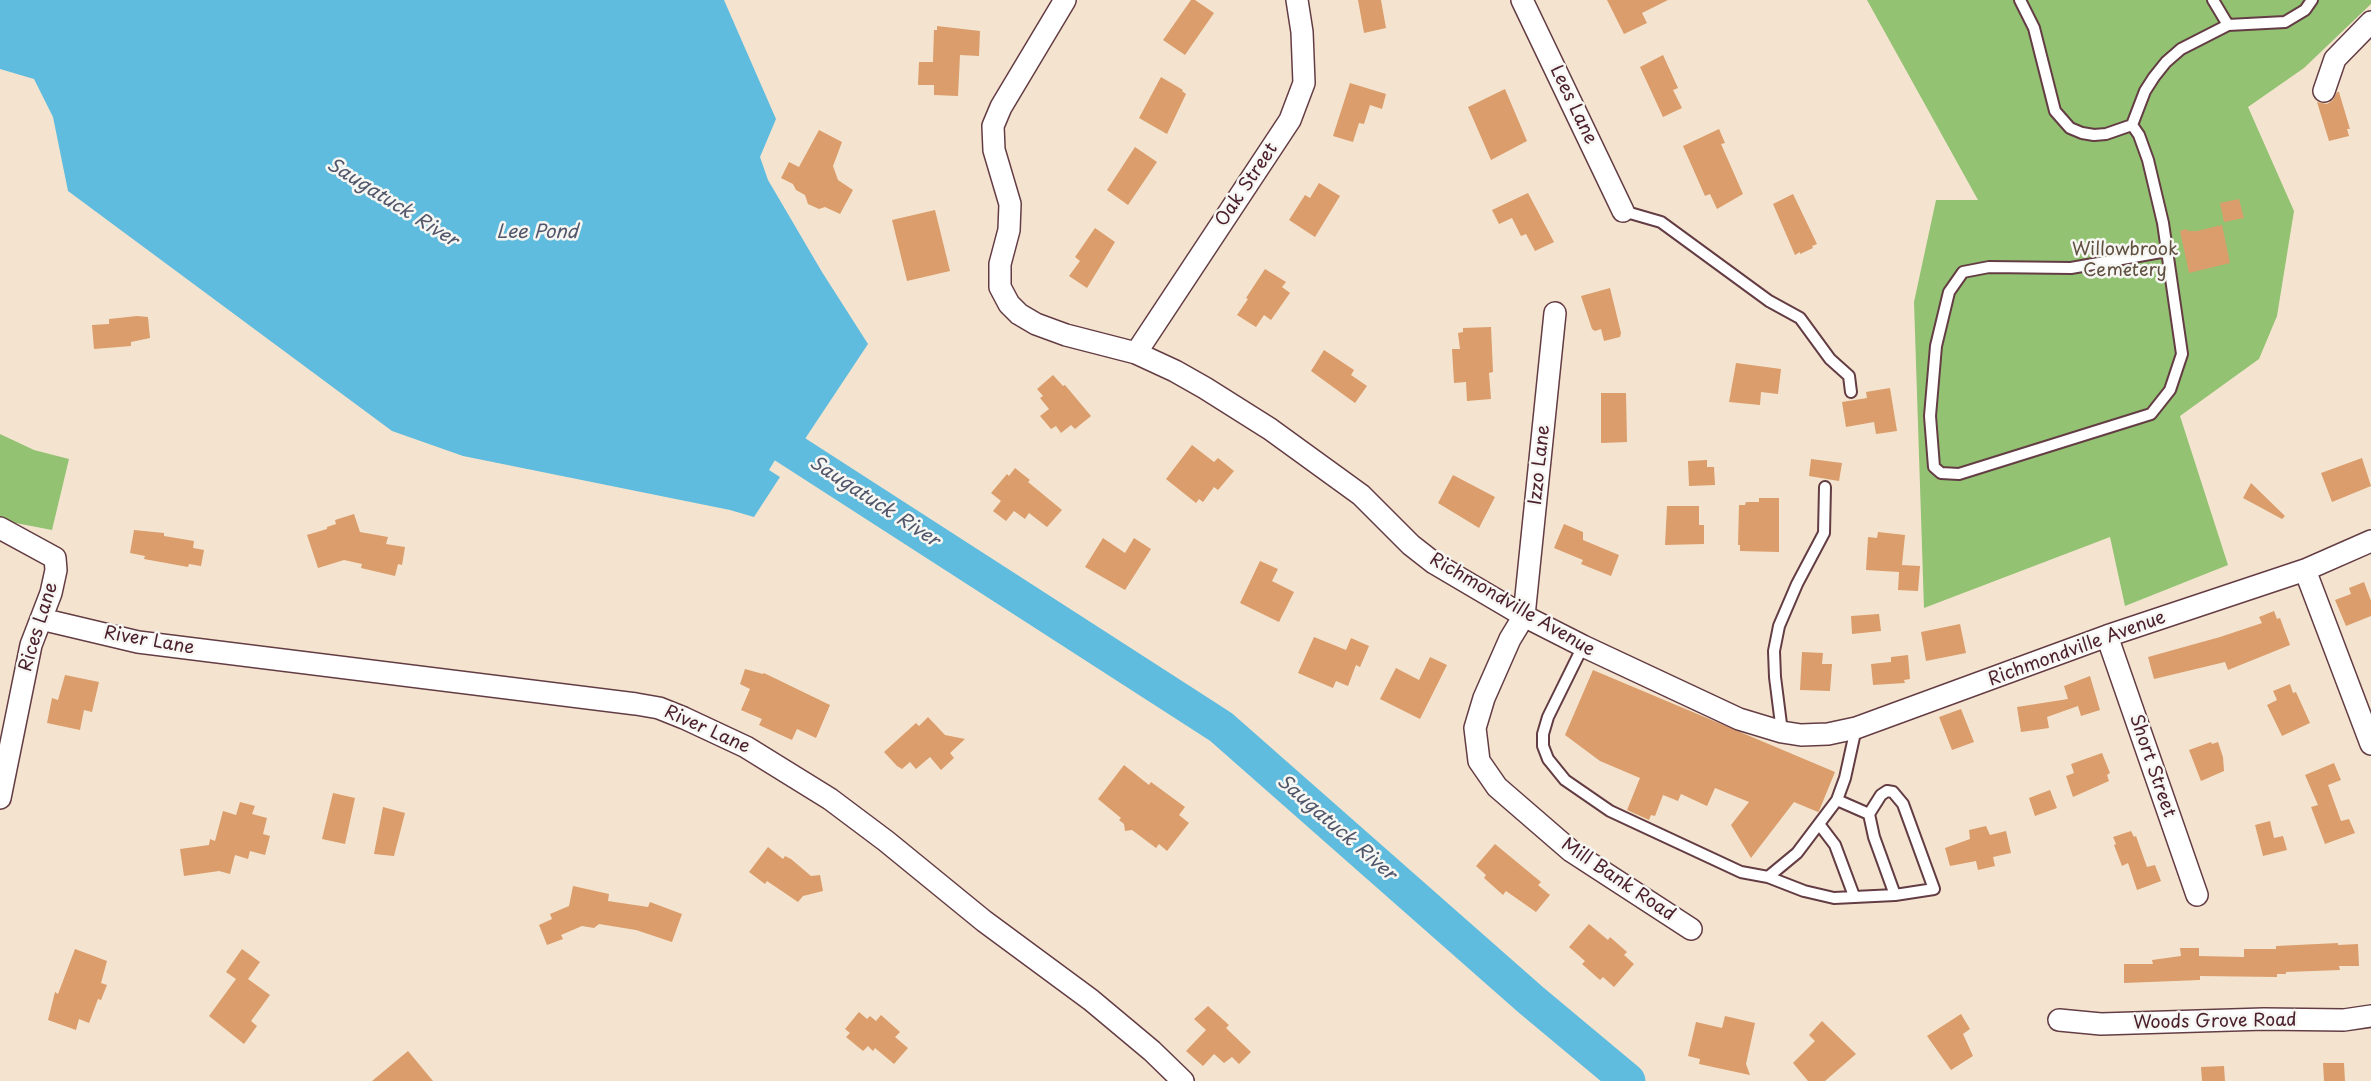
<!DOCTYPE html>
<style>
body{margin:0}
canvas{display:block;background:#f4e4cf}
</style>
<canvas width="2371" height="1081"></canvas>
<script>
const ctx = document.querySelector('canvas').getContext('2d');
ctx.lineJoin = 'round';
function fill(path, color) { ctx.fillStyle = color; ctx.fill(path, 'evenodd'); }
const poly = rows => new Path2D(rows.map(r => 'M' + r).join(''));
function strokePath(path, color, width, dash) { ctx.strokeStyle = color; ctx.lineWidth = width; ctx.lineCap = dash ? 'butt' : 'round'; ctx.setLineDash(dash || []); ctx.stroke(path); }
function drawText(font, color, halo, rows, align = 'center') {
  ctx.font = font + ' "Playpen Sans",sans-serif'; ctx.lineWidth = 5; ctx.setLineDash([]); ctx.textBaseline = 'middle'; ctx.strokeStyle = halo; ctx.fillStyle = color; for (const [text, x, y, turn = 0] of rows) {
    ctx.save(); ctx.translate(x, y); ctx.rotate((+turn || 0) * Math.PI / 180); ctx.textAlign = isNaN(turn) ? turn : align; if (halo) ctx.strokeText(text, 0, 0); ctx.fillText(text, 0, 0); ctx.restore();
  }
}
fill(poly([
 [1867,0,2371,0,2371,4,2304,68,2248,107,2294,211,2277,316,2259,359,2180,416,2228,565,2125,606,2110,537,1924,608,1914,302,1936,200,1978,200],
 [0,434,34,450,69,459,52,530,0,520]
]), '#92c272');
fill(poly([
 [0,0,724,0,776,119,760,157,768,180,822,272,868,344,787,466,775,460,769,470,780,477,754,517,730,510,463,456,392,431,68,191,53,117,34,79,0,69]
]), '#60bcde');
strokePath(poly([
 [757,428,1221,727,1531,1000,1628,1081]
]), '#60bcde', 35);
fill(poly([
 [1191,0,1195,0,1214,13,1185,55,1163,40],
 [1358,0,1381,0,1386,28,1364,33],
 [1607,0,1668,0,1642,13,1647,23,1624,34],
 [937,26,980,31,979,56,960,55,958,96,934,95,934,85,918,85,919,62,933,62,934,30,937,30],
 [1663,55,1678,88,1673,90,1682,108,1663,117,1640,67],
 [1161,77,1183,90,1182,91,1186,94,1167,134,1139,118],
 [1350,83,1386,94,1382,109,1370,105,1364,124,1359,123,1353,142,1333,136],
 [1505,89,1527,141,1491,160,1468,107],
 [2337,92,2339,92,2350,129,2347,129,2349,136,2329,141,2317,102,2327,104,2333,100],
 [1719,129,1725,143,1721,144,1743,194,1717,209,1710,194,1705,196,1683,146],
 [819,130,842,142,833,166,838,180,853,190,840,214,825,207,819,209,808,204,805,195,796,190,793,184,781,178,789,162,799,167],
 [1135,147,1157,162,1128,205,1107,190],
 [1319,183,1340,196,1315,237,1289,220,1305,195,1310,198],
 [1528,193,1554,242,1535,251,1526,234,1521,236,1512,218,1499,224,1492,210],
 [1793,194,1817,244,1812,246,1813,248,1800,254,1800,252,1795,255,1773,204],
 [2239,199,2244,218,2224,222,2220,203],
 [935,210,950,271,907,281,892,220],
 [2222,225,2230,263,2189,273,2180,231,2186,229,2188,231,2197,231],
 [1095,228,1115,242,1087,288,1069,276,1080,261,1075,257],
 [1265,269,1286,282,1282,287,1290,293,1271,320,1264,315,1256,327,1237,315,1248,299,1246,298],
 [1610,288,1621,333,1620,337,1604,341,1601,329,1595,331,1592,329,1581,296],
 [137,316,148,317,150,338,131,342,131,346,94,349,92,325,109,324,109,319],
 [1491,327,1493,372,1489,373,1491,399,1467,401,1466,382,1454,383,1452,349,1460,349,1458,333,1463,332,1463,328],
 [1324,350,1354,370,1351,375,1367,386,1355,403,1311,371],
 [1736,363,1781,369,1778,394,1761,392,1760,405,1729,402],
 [1053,375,1063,386,1065,385,1091,416,1075,429,1071,425,1061,433,1056,426,1051,429,1040,416,1049,409,1040,398,1043,396,1037,389],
 [1890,388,1897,431,1876,434,1874,422,1846,427,1842,402,1867,398,1866,392],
 [1601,393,1626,393,1627,442,1601,443],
 [1192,445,1214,462,1218,458,1234,471,1218,490,1214,487,1203,502,1199,499,1196,503,1166,479],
 [2362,458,2371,486,2332,502,2321,473],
 [1811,459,1842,463,1839,481,1809,476],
 [1707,460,1707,467,1714,467,1715,485,1689,486,1688,461],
 [1015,468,1030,480,1028,482,1062,510,1047,527,1029,513,1025,519,1014,511,1006,521,993,511,1001,501,991,493,1007,474,1009,476],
 [1453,475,1495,497,1479,528,1438,503],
 [2251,483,2285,516,2282,519,2243,498],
 [1759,498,1779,498,1779,552,1740,551,1740,545,1738,545,1739,505,1745,505,1746,502,1759,502],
 [1667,506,1699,506,1699,525,1704,525,1704,544,1665,545],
 [354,514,360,532,388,537,386,544,405,547,402,565,398,564,395,576,361,568,362,564,344,560,318,568,307,535,327,529,327,527,336,524,335,520],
 [1564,524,1583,532,1583,540,1619,555,1611,576,1581,564,1583,560,1554,548],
 [134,530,164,533,164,536,194,541,193,548,204,550,201,566,189,564,188,567,144,559,145,556,130,553],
 [1878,532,1905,535,1902,565,1920,566,1918,591,1898,590,1899,572,1866,570,1868,537,1877,538],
 [1103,538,1125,553,1134,538,1151,549,1125,590,1085,567],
 [1260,561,1278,569,1272,581,1294,592,1279,622,1240,603],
 [2364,582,2371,601,2371,616,2346,626,2335,600,2351,594,2349,588],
 [2274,611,2277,619,2280,618,2290,645,2228,670,2225,662,2154,679,2148,657,2220,637,2262,623,2259,617],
 [1879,614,1881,631,1852,634,1851,616],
 [1960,624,1966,653,1926,661,1921,632],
 [1314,637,1346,650,1351,638,1369,646,1360,667,1356,665,1348,686,1336,681,1333,688,1298,673],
 [1802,652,1823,653,1822,664,1832,664,1830,691,1800,690],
 [1908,655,1910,679,1904,680,1905,683,1873,685,1871,664,1891,662,1891,657],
 [1430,657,1447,665,1420,719,1380,699,1396,668,1419,680],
 [745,669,763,674,764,673,830,705,816,738,797,729,792,740,759,725,762,719,741,710,750,689,740,684],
 [1593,670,1835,772,1819,811,1818,812,1794,802,1751,858,1731,825,1749,802,1715,788,1707,806,1681,794,1678,801,1663,795,1655,816,1651,815,1649,820,1627,810,1640,778,1600,761,1565,735],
 [65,675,99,682,92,712,84,710,80,730,47,723,52,698,58,700],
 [2090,676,2100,710,2081,716,2078,706,2047,717,2049,728,2021,732,2017,707,2068,699,2064,686],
 [2290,684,2293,693,2296,692,2310,723,2282,736,2267,705,2277,700,2273,691],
 [1961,709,1974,742,1952,750,1939,717],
 [928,717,945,735,965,739,950,753,954,758,941,770,930,757,916,769,910,762,902,769,897,766,884,752,916,723,919,726],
 [2211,742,2212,744,2218,742,2223,757,2224,771,2201,781,2189,750],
 [2102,753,2110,773,2107,775,2109,781,2073,797,2066,776,2074,773,2071,764],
 [2334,763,2341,780,2328,785,2341,821,2349,819,2355,833,2325,844,2311,807,2318,805,2305,775],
 [1124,765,1149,785,1151,782,1185,807,1179,815,1189,823,1167,851,1159,844,1156,848,1132,830,1125,831,1124,824,1119,820,1121,818,1098,799],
 [2050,790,2057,808,2035,816,2029,798],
 [333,793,355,798,345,844,322,839],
 [240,802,255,806,252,814,267,818,263,834,270,836,265,855,250,851,248,859,235,855,230,874,219,871,184,876,180,849,209,845,210,839,215,841,223,811,236,815],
 [383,807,405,813,394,856,374,854],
 [2270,821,2274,838,2283,836,2287,850,2263,856,2255,825],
 [1986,826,1990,835,2006,831,2011,853,1993,857,1995,866,1978,870,1976,861,1950,866,1945,848,1970,839,1969,830],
 [2131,831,2134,837,2136,836,2147,867,2155,865,2161,881,2137,890,2128,863,2122,866,2114,845,2116,844,2113,837],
 [1495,844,1541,882,1538,885,1550,895,1536,912,1506,891,1503,895,1484,878,1486,875,1476,866],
 [768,847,783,859,785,856,791,859,811,876,820,875,823,891,803,896,798,902,767,881,765,884,749,872],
 [573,886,609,894,608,901,648,907,650,902,682,914,672,942,636,930,599,924,594,928,582,926,561,935,563,939,547,945,539,925,552,919,550,914,569,906],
 [1589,924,1608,940,1610,937,1627,952,1624,955,1634,964,1614,987,1603,977,1600,980,1582,964,1585,961,1569,947],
 [2338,943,2338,945,2358,944,2359,966,2339,966,2340,970,2286,972,2286,974,2277,974,2277,977,2200,976,2200,980,2124,983,2124,964,2153,964,2152,960,2181,956,2180,948,2199,948,2199,956,2244,957,2244,949,2276,949,2276,946],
 [75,949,107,961,101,983,107,985,101,1000,98,999,89,1023,79,1019,76,1030,48,1020,55,992,58,994],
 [242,949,260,962,248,979,270,995,251,1021,257,1026,244,1044,209,1016,236,979,226,972],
 [1208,1006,1229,1025,1226,1028,1251,1052,1239,1064,1232,1057,1224,1063,1214,1054,1203,1066,1186,1051,1206,1030,1194,1019],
 [859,1012,867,1019,870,1016,876,1021,881,1015,900,1032,895,1037,908,1048,894,1064,875,1048,873,1051,868,1046,863,1051,846,1037,850,1033,845,1029],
 [1961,1014,1970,1029,1963,1034,1973,1056,1951,1070,1927,1036],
 [1725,1016,1755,1023,1746,1064,1750,1075,1699,1064,1700,1059,1688,1056,1696,1022,1722,1028],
 [1822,1021,1856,1054,1825,1081,1808,1081,1793,1063,1815,1041,1809,1035],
 [408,1051,433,1081,372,1081],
 [2323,1063,2344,1063,2345,1081,2324,1081],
 [2224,1066,2225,1081,2202,1081,2201,1067]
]), '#da9d6b');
const lane = poly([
 [2020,0,2034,28,2055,111,2070,128,2082,133,2094,135,2106,134,2132,125,2145,91,2154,77,2166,62,2181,49,2228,25,2285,22,2305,10,2312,0],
 [2213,0,2228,25],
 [2132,125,2139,135,2148,160,2163,223,2182,354,2170,390,2151,414,1959,474,1941,473,1934,467,1930,416,1936,346,1949,292,1963,272,1989,267,2071,268,2167,251],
 [1623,211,1661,222,1769,301,1800,318,1830,359,1849,376,1851,392],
 [1583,646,1548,717,1543,734,1543,746,1548,759,1565,780,1610,811,1741,872,1768,877,1804,891,1834,898,1895,895,1934,889,1903,804,1893,792,1887,791,1881,795,1869,814,1874,837,1895,895],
 [1782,732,1775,677,1774,651,1779,626,1797,584,1824,533,1825,487],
 [1837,800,1869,814],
 [1819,824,1835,845,1854,896],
 [1768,877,1797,853,1837,800,1845,778,1856,728]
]);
const street = poly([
 [1065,0,1001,107,993,126,994,150,1010,204,1009,230,1000,264,1000,287,1009,304,1019,314,1036,324,1066,335,1136,353,1175,371,1205,388,1270,429,1361,495,1411,545,1434,563,1524,616,1583,646,1739,719,1782,732,1801,735,1828,734,1856,728,2107,636,2305,570,2371,541],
 [1522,0,1623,211],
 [2324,91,2335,59,2371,22],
 [1555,313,1524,616,1510,639,1484,698,1475,728,1479,761,1497,787,1571,851,1691,929],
 [1136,353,1290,120,1304,83,1302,32,1297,0],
 [0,528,55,558,56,570,51,593,31,645,0,798],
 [2305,570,2371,744],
 [41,619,138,642,636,704,659,708,684,718,746,747,830,799,886,841,984,921,1091,1000,1152,1051,1183,1081],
 [2107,636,2197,895],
 [2059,1020,2101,1024,2264,1019,2344,1020,2371,1016]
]);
strokePath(lane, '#643d44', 14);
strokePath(street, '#643d44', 24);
strokePath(lane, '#fff', 10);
strokePath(street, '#fff', 21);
drawText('18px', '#4a1f2b', '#f6f6f2', [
 ["Lees Lane",1573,105,64],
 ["Oak Street",1247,185,-56],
 ["Izzo Lane",1540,465,-84],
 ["Richmondville Avenue",1512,605,30],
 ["Rices Lane",39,627,-73],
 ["River Lane",149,641,10],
 ["Richmondville Avenue",2077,649,-20],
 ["River Lane",707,730,24],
 ["Short Street",2152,766,71],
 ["Mill Bank Road",1618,880,34],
 ["Woods Grove Road",2215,1022,-1]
]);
drawText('18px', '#605040', '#f6f6f2', [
 ["Willowbrook",2125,250],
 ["Cemetery",2125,271]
]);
drawText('italic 19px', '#52566a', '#f6f6f2', [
 ["Saugatuck River",392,203,32],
 ["Lee Pond",537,233],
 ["Saugatuck River",874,502,33],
 ["Saugatuck River",1336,828,41]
]);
</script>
